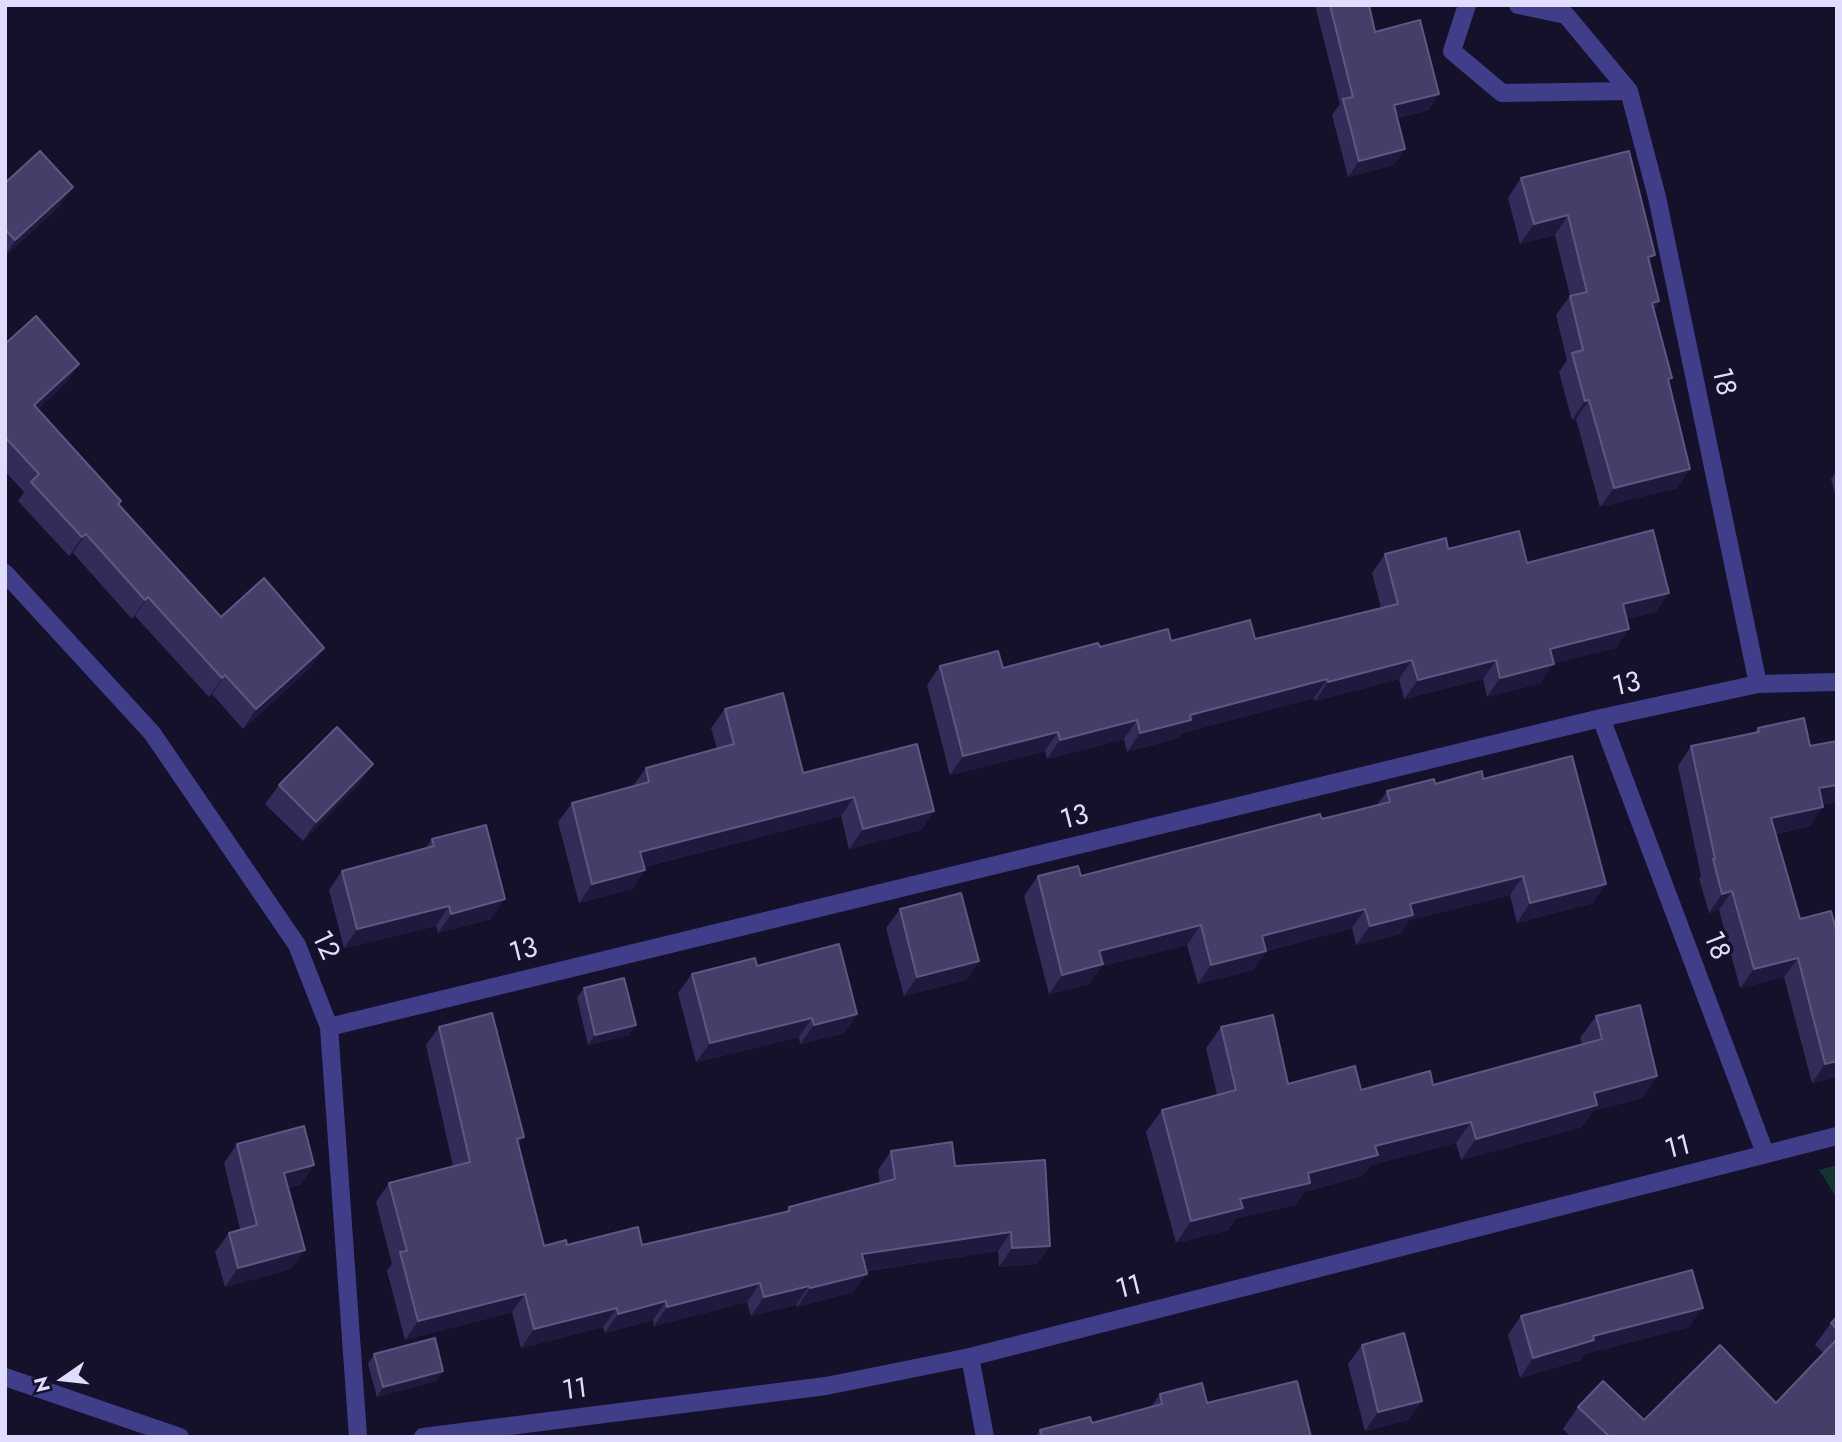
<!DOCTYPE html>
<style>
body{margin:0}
#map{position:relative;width:1842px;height:1442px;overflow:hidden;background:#16112b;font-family:Jost,sans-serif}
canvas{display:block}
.frame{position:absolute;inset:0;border:7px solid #dfdcfe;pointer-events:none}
.north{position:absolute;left:28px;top:1344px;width:70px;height:70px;-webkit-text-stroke:5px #16112b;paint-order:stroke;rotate:256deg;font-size:19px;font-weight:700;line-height:28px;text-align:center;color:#dfdcfe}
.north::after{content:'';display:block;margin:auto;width:24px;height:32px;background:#dfdcfe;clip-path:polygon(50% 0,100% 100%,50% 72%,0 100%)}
</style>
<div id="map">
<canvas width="1842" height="1442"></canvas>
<div class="frame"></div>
<div class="north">N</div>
</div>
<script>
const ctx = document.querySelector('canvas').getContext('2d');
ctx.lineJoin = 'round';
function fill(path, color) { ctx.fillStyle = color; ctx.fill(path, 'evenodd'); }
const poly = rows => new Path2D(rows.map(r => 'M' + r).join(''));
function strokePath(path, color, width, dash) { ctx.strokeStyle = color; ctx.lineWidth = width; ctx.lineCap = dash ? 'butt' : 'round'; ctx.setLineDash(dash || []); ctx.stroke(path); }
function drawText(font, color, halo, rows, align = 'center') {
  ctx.font = font + ' Jost,sans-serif'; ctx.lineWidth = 7; ctx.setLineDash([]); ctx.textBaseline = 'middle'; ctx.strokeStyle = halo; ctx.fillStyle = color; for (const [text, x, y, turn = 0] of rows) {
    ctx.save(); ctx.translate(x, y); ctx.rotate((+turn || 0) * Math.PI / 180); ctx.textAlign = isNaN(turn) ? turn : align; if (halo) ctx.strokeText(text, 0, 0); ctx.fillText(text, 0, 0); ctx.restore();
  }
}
fill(poly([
 [1837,1165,1837,1198,1819,1170]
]), '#153533');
strokePath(poly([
 [970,1357,985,1437]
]), '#403e89', 18);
strokePath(poly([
 [1467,5,1452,51,1502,93,1629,91],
 [1518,5,1566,15,1629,91,1657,197,1758,684],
 [5,573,152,733,297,945,329,1027,358,1437],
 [1601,718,1765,1153],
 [329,1027,1601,718,1758,684,1837,682],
 [5,1377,180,1437],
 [423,1437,826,1386,970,1357,1837,1136]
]), '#403e89', 18);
fill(poly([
 [1315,5,1369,5,1375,32,1439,94,1428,110,1397,118,1394,165,1348,177,1332,115,1340,104],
 [1521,178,1650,263,1659,301,1654,310,1668,383,1677,488,1600,507,1576,419,1572,420,1559,372,1567,360,1556,315,1570,296,1555,235,1520,244,1508,198],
 [5,183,60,206,5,256],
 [5,344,79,364,66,383,38,409,119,504,221,617,324,648,311,667,243,729,212,694,209,697,135,616,132,619,73,553,69,556,18,501,24,492,5,471],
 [1837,470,1837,502,1831,479],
 [1448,549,1527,563,1669,593,1655,612,1627,619,1616,648,1553,663,1540,683,1487,697,1483,679,1404,699,1399,679,1315,701,1314,698,1182,733,1178,738,1127,752,1124,739,1047,759,1045,751,950,775,927,685,940,666,1003,668,1100,647,1171,641,1255,639,1381,608,1372,573,1385,554],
 [725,709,803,773,934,811,921,830,849,849,841,816,644,867,645,870,632,889,579,903,558,822,572,803,632,787,646,768,717,749,711,728],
 [1758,728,1823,804,1810,826,1775,834,1800,919,1837,933,1837,1077,1812,1083,1784,977,1740,988,1719,910,1709,913,1699,878,1701,876,1678,766,1691,746,1754,733],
 [373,764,360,783,303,841,265,804,279,785],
 [1483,779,1593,903,1517,923,1510,895,1409,920,1400,934,1356,945,1352,928,1266,951,1253,970,1198,984,1187,945,1102,966,1089,984,1049,994,1024,896,1038,876,1081,876,1377,805,1387,791,1435,784],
 [432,839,491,919,438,933,436,926,344,948,329,890,342,871,425,849],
 [900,909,979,961,966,980,904,996,886,928],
 [757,966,857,1014,844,1033,800,1044,799,1037,696,1062,678,993,692,974],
 [584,988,636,1025,629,1035,588,1045,577,998],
 [1596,1016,1657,1076,1642,1098,1593,1111,1582,1127,1461,1160,1456,1143,1371,1165,1362,1176,1304,1192,1295,1205,1236,1218,1228,1230,1176,1243,1146,1132,1162,1110,1217,1095,1206,1048,1221,1027,1288,1084,1361,1090,1433,1085,1582,1045,1580,1038],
 [439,1027,519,1145,544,1246,567,1245,642,1245,785,1212,789,1207,880,1183,878,1170,891,1151,955,1166,1037,1264,999,1267,998,1251,866,1271,853,1292,797,1307,796,1305,751,1316,747,1302,654,1326,653,1320,605,1333,603,1327,521,1348,512,1312,405,1340,387,1271,392,1264,376,1202,389,1183,453,1166,426,1045],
 [237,1144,301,1184,288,1188,291,1269,225,1287,215,1252,229,1233,240,1229,224,1163],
 [1521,1316,1689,1327,1585,1354,1581,1360,1520,1378,1508,1335],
 [1837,1317,1837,1437,1571,1437,1563,1429,1578,1407,1644,1420,1776,1403,1824,1353,1815,1345,1831,1323],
 [1362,1345,1422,1401,1408,1420,1365,1431,1348,1364],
 [374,1354,443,1371,436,1381,377,1397,368,1364],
 [1160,1394,1207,1403,1311,1437,1035,1437,1040,1430,1092,1423,1150,1408]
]), '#342b58');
fill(poly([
 [1439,94,1428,110,1383,121,1394,105],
 [1405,149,1394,165,1348,177,1359,161],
 [73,187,60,206,5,256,15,240],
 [1568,215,1555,235,1520,244,1534,224],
 [1655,255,1642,274,1648,257],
 [1659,301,1646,321,1652,303],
 [79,364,66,383,21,425,34,405],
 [1589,400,1576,419,1572,420,1585,401],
 [1690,469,1677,488,1600,507,1614,488],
 [86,534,73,553,69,556,82,537],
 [1669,593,1655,612,1610,623,1623,604],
 [148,597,135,616,132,619,145,600],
 [1629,629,1616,648,1536,668,1550,649],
 [324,648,311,667,243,729,256,709],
 [1412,660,1399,679,1315,701,1328,682],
 [1496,660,1483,679,1404,699,1418,680],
 [1554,664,1540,683,1487,697,1500,678],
 [225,675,212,694,209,697,222,678],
 [1327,679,1314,698,1182,733,1178,738,1127,752,1140,733,1190,715],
 [1137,720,1124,739,1047,759,1060,740],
 [1058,732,1045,751,950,775,963,756],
 [373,764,360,783,303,841,316,822],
 [1837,785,1837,802,1806,808,1819,788],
 [854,797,841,816,627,871,640,852],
 [1823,807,1810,826,1758,837,1771,818],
 [934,811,921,830,849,849,863,829],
 [645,870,632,889,579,903,592,884],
 [1523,876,1510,895,1409,920,1400,934,1356,945,1370,926,1410,904],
 [1606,884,1593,903,1517,923,1530,903],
 [1732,891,1719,910,1709,913,1722,894],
 [505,899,491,919,438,933,451,914],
 [449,906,436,926,344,948,357,929],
 [1365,909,1352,928,1249,955,1262,936],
 [1201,925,1187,945,1102,966,1089,984,1049,994,1062,975,1099,951],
 [1266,951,1253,970,1198,984,1211,965],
 [1798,958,1784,977,1740,988,1754,969],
 [979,961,966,980,904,996,917,977],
 [857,1014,844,1033,800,1044,814,1025],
 [812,1018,799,1037,696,1062,710,1043],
 [636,1025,629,1035,588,1045,595,1035],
 [1837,1061,1837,1077,1812,1083,1825,1064],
 [1657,1076,1642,1098,1593,1111,1582,1127,1461,1160,1476,1139,1594,1093],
 [1471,1122,1456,1143,1371,1165,1362,1176,1304,1192,1295,1205,1236,1218,1228,1230,1176,1243,1191,1221,1240,1199,1308,1173,1375,1146],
 [524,1137,511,1156,517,1139],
 [314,1165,301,1184,270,1192,284,1173],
 [1011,1232,998,1251,849,1273,862,1254],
 [1050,1246,1037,1264,999,1267,1012,1248],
 [305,1250,291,1269,225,1287,238,1268],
 [867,1274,853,1292,797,1307,810,1288],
 [760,1283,747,1302,654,1326,667,1307],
 [809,1286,796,1305,751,1316,764,1297],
 [525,1294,512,1312,405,1340,418,1321],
 [666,1301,653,1320,605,1333,618,1314],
 [617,1308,603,1327,521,1348,534,1329],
 [1703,1308,1689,1327,1585,1354,1581,1360,1520,1378,1533,1358,1593,1336],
 [443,1371,436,1381,377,1397,383,1387],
 [1422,1401,1408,1420,1365,1431,1378,1412]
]), '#20193e');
const building = poly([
 [1330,5,1369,5,1375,32,1420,20,1439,94,1394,105,1405,149,1359,161,1343,99,1353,97,1330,5],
 [40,151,73,187,15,240,5,229,5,183,40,151],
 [1629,151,1655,255,1648,257,1659,301,1652,303,1672,378,1668,379,1690,469,1614,488,1589,400,1585,401,1572,353,1583,350,1570,296,1587,292,1568,215,1534,224,1521,178,1629,151],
 [36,316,79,364,34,405,121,501,118,504,221,617,264,578,324,648,256,709,225,675,222,678,148,597,145,600,86,534,82,537,31,482,39,474,5,437,5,344,36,316],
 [1653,530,1669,593,1623,604,1629,629,1550,649,1554,664,1500,678,1496,660,1418,680,1412,660,1328,682,1327,679,1190,715,1191,720,1140,733,1137,720,1060,740,1058,732,963,756,940,666,998,651,1003,668,1098,643,1100,647,1168,629,1171,641,1250,620,1255,639,1398,604,1385,554,1446,538,1448,549,1519,531,1527,563,1653,530],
 [783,693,803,773,917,744,934,811,863,829,854,797,640,852,645,870,592,884,572,803,649,782,646,768,734,744,725,709,783,693],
 [1804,718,1810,746,1837,741,1837,785,1819,788,1823,807,1771,818,1800,919,1831,911,1837,933,1837,1061,1825,1064,1798,958,1754,969,1732,891,1722,894,1713,859,1715,859,1691,746,1759,732,1758,728,1804,718],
 [337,727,373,764,316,822,279,785,337,727],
 [1572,756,1606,884,1530,903,1523,876,1410,904,1413,915,1370,926,1365,909,1262,936,1266,951,1211,965,1201,925,1099,951,1103,964,1062,975,1038,876,1078,866,1081,876,1320,814,1322,819,1390,802,1387,791,1434,779,1435,784,1482,771,1483,779,1572,756],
 [486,825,505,899,451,914,449,906,357,929,342,871,434,846,432,839,486,825],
 [961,893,979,961,917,977,900,909,961,893],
 [839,944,857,1014,814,1025,812,1018,710,1043,692,974,755,958,757,966,839,944],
 [624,978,636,1025,595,1035,584,988,624,978],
 [1640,1005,1657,1076,1594,1093,1597,1105,1476,1139,1471,1122,1375,1146,1378,1155,1308,1173,1310,1183,1240,1199,1243,1208,1191,1221,1162,1110,1236,1090,1221,1027,1273,1015,1288,1084,1355,1066,1361,1090,1430,1071,1433,1085,1602,1039,1596,1016,1640,1005],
 [492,1013,524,1137,517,1139,544,1246,566,1240,567,1245,638,1227,642,1245,790,1211,789,1207,895,1179,891,1151,952,1142,955,1166,1045,1160,1050,1246,1012,1248,1011,1232,862,1254,867,1274,810,1288,809,1286,764,1297,760,1283,667,1307,666,1301,618,1314,617,1308,534,1329,525,1294,418,1321,400,1252,407,1251,389,1183,470,1162,439,1027,492,1013],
 [304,1126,314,1165,284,1173,305,1250,238,1268,229,1233,257,1225,237,1144,304,1126],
 [1692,1270,1703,1308,1593,1336,1594,1340,1533,1358,1521,1316,1692,1270],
 [1837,1317,1837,1329,1831,1323,1837,1317],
 [1404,1333,1422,1401,1378,1412,1362,1345,1404,1333],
 [435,1338,443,1371,383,1387,374,1354,435,1338],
 [1837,1339,1837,1437,1610,1437,1578,1407,1603,1381,1644,1420,1720,1345,1776,1403,1837,1339],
 [1297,1381,1311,1437,1042,1437,1040,1430,1090,1417,1092,1423,1162,1404,1160,1394,1202,1383,1207,1403,1297,1381]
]);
fill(building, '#463e69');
strokePath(building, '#5e5781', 2);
drawText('28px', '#dfdcfe', '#16112b', [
 ["18",1722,382,78],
 ["13",1627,686,-12],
 ["13",1075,819,-14],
 ["12",324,946,65],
 ["18",1715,946,69],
 ["13",524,952,-14],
 ["11",1678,1149,-14],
 ["11",1129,1289,-14],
 ["11",575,1391,-7]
]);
</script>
